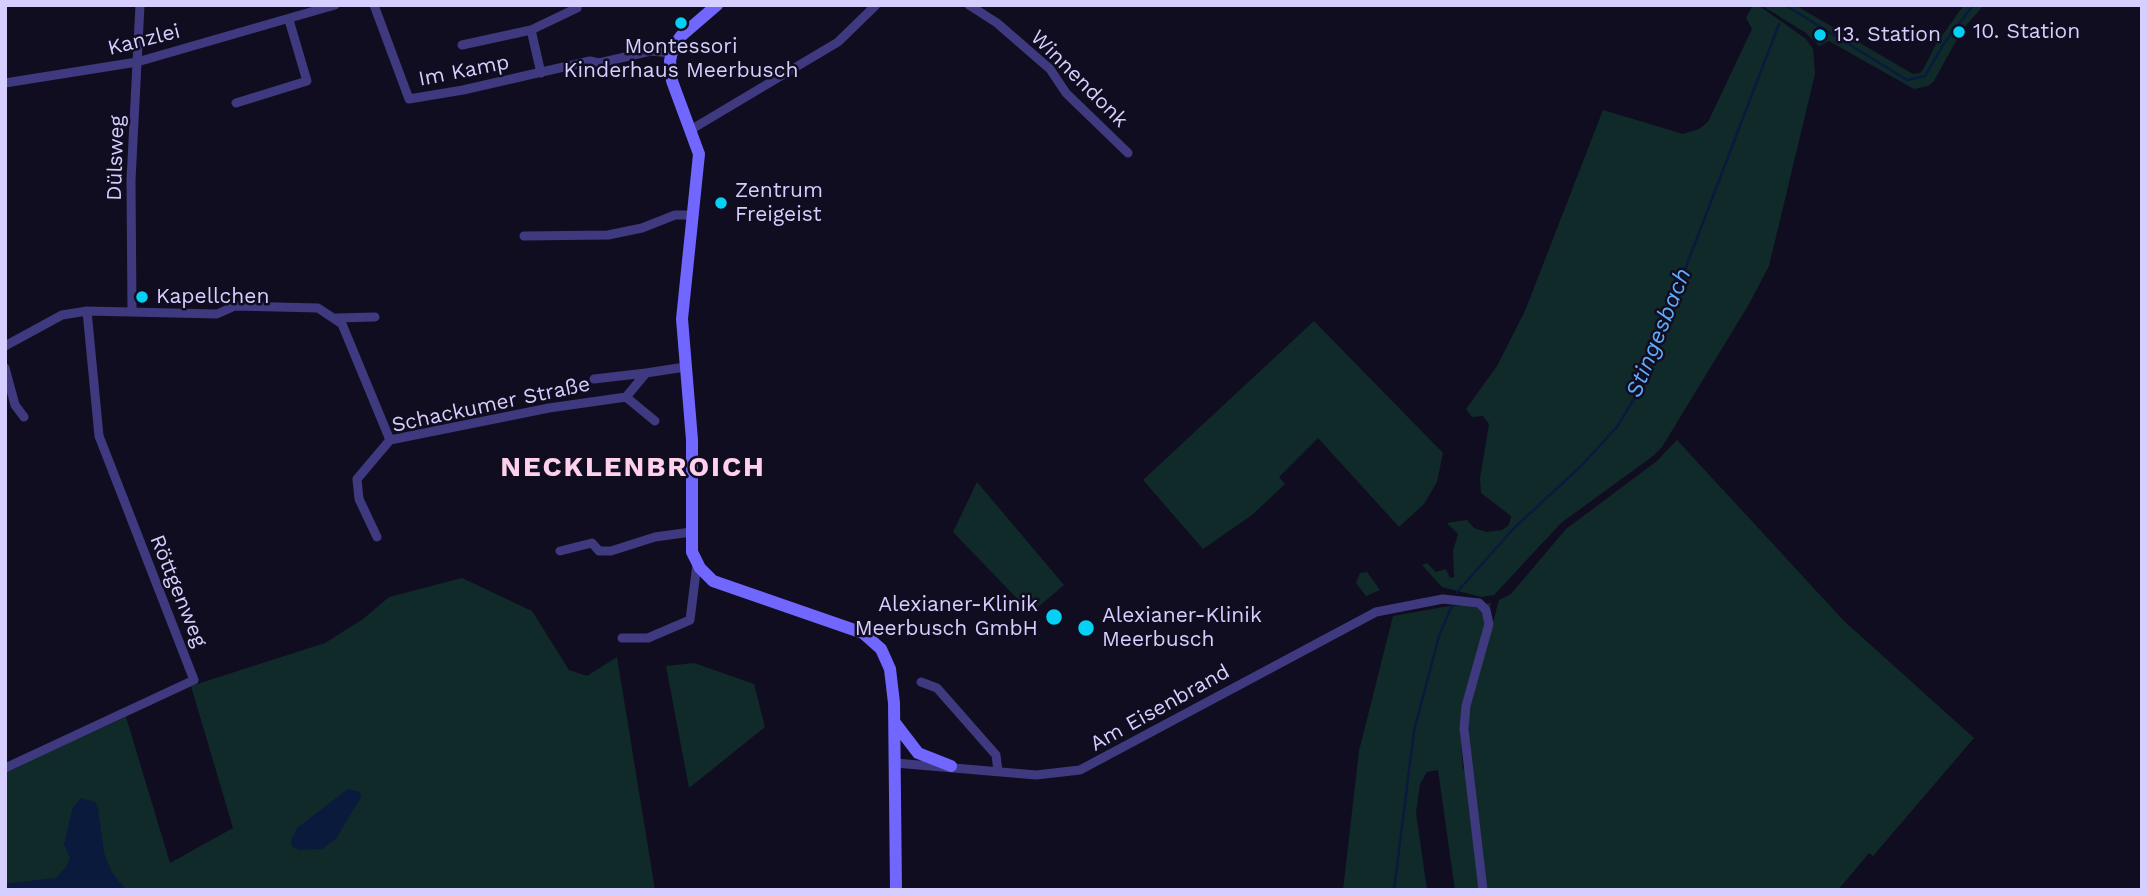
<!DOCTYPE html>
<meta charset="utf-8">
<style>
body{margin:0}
#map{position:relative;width:2147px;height:895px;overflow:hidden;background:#110d20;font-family:"Work Sans",sans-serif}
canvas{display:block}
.frame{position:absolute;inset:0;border:7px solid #d5cefe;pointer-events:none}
</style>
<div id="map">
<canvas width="2147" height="895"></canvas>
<div class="frame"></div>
</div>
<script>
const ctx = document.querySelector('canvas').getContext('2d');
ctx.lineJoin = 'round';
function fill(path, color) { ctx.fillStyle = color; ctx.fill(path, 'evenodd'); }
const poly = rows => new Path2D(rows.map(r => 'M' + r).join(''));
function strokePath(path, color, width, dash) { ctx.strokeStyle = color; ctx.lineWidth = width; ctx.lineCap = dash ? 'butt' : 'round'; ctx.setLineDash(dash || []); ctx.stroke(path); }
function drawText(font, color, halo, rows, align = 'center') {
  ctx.font = font + ' "Work Sans",sans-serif'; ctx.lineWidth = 5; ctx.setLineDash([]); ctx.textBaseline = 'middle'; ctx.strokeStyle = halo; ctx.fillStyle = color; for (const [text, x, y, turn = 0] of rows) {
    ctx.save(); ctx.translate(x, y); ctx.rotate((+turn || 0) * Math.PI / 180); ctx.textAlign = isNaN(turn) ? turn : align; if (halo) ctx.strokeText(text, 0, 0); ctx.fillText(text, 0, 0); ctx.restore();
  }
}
fill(poly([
 [1753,5,1758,5,1806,39,1813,49,1815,74,1769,266,1749,304,1662,447,1653,456,1561,523,1494,595,1481,597,1442,587,1422,565,1427,563,1436,572,1446,569,1450,578,1454,577,1453,551,1458,534,1447,523,1467,520,1474,528,1486,532,1502,530,1509,525,1511,516,1481,493,1480,478,1489,424,1483,416,1472,417,1466,409,1497,366,1525,311,1603,110,1683,134,1699,129,1708,122,1752,29,1746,18],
 [1761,5,1795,5,1913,74,1920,73,1924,68,1936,44,1964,5,1984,5,1962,30,1934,81,1928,86,1914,89,1829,41,1819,46,1806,33],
 [1314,321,1443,453,1437,482,1424,504,1399,527,1318,438,1279,477,1285,484,1252,515,1203,549,1143,480],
 [1677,440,1844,621,1974,738,1873,856,1869,853,1838,890,1455,890,1438,770,1427,772,1420,784,1416,813,1427,890,1343,890,1359,751,1393,616,1449,606,1491,603,1460,729,1463,769,1470,769,1468,715,1499,600,1511,594,1566,529,1657,461],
 [977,482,1064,585,1031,613,953,532],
 [1367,572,1380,590,1366,596,1356,583,1360,573],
 [462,578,532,611,569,670,587,676,617,657,655,890,5,890,5,772,126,717,170,863,233,828,191,686,325,643,363,619,389,597],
 [694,663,754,684,765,727,689,788,666,666]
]), '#102a2a');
fill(poly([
 [348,789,360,792,361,797,336,839,322,849,299,850,292,846,291,840,297,828],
 [81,798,95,802,98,808,104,853,113,874,126,890,5,890,5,885,10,883,56,878,66,867,70,858,64,844,73,807]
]), '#0a1a3d');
strokePath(poly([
 [1785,5,1907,80,1925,76,1943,45,1973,5],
 [1457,592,1513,529,1580,467,1617,427,1638,392,1779,24],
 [1394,890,1414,731,1439,636,1453,603]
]), '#0a1a3d', 2.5);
strokePath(poly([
 [374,5,409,99,463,90,590,61,599,63,651,51,671,53],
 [969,5,997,23,1050,69,1066,93,1128,153],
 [531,30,541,73],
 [462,45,531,30,577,8,576,5],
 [5,83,137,62,335,5],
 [236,103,307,81,289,20],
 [692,129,838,42,876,5],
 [524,236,608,235,642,228,675,215,694,215],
 [132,312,131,180,140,5],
 [336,318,375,317],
 [5,346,62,315,87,311,217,314,235,306,318,308,342,324,390,440],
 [5,368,15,405,24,417],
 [594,379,646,373],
 [626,397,646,373,685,367],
 [377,537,359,499,357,479,390,440,549,408,626,397,655,421],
 [560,551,592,543,599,551,611,551,655,537,691,532],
 [622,638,648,638,690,620,697,564],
 [921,682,937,688,952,705,996,755,998,771],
 [895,763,1036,775,1080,770,1376,612,1443,599,1479,603,1486,610,1489,624,1466,706,1464,729,1483,890],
 [5,768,194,680,99,436,87,311]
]), '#3f397f', 9);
strokePath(poly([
 [717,5,681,36,673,47,670,61,672,81,699,154,682,319,692,440,692,552,700,568,713,581,863,633,881,649,890,669,894,703,896,890],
 [895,723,918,753,951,766]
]), '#7166fd', 12);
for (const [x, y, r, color] of [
 [681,23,7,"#04d1f4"],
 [1959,32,7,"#04d1f4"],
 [1820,35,7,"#04d1f4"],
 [721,203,7,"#04d1f4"],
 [142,297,7,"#04d1f4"],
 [1054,617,9,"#04d1f4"],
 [1086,628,9,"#04d1f4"]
]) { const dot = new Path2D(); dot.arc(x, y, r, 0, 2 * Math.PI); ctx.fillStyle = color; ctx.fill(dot); strokePath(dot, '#110d20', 2.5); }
drawText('21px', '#d5cefe', '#110d20', [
 ["10. Station",1973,32],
 ["13. Station",1834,35],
 ["Montessori",681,47,"center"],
 ["Kinderhaus Meerbusch",681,71,"center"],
 ["Zentrum",735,191],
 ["Freigeist",735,215],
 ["Kapellchen",156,297],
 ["Alexianer-Klinik",1038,605,"right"],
 ["Meerbusch GmbH",1038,629,"right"],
 ["Alexianer-Klinik",1102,616],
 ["Meerbusch",1102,640]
], 'left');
drawText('21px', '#d5cefe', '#110d20', [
 ["Kanzlei",144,40,-14],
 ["Im Kamp",464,71,-11],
 ["Winnendonk",1079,79,45],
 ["Dülsweg",116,158,-88],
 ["Schackumer Straße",491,405,-12],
 ["Röttgenweg",178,591,68],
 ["Am Eisenbrand",1160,708,-29]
]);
drawText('italic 23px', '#5dacfc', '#110d20', [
 ["Stingesbach",1659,333,-68]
]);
ctx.letterSpacing = '2px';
drawText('bold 28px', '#fed0eb', '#110d20', [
 ["NECKLENBROICH",633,468]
]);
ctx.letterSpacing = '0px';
</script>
